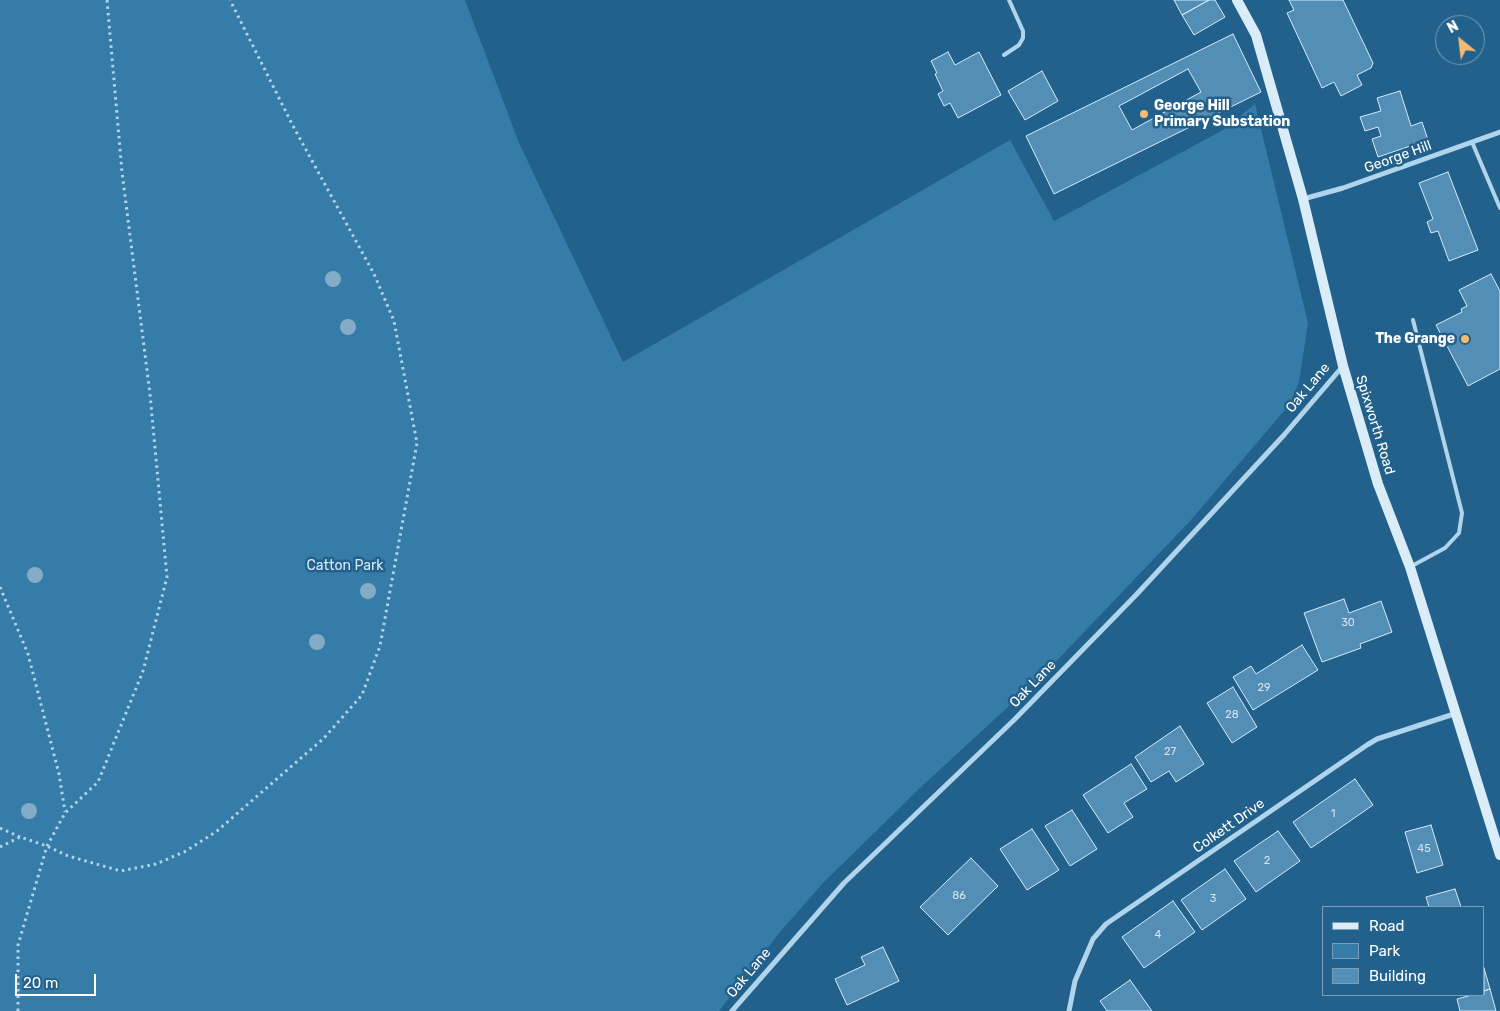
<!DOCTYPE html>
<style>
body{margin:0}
#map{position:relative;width:1500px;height:1011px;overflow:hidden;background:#22618b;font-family:Rubik,sans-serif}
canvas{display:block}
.legend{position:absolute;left:1322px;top:906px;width:162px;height:90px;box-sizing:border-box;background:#22618b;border:1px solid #7aa0b9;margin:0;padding:6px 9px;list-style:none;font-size:15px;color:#fff}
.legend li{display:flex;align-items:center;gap:10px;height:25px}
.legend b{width:25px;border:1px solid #7aa0b9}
.north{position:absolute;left:1435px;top:15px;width:50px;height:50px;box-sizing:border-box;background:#22618b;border:1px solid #7aa0b9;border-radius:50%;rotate:331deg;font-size:14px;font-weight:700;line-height:20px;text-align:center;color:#fff}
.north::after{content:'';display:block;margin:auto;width:18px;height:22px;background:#f7ba71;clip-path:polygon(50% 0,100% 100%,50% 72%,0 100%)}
.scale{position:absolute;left:15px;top:974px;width:81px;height:22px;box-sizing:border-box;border:2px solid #fff;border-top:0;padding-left:6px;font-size:15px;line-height:18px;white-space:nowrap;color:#fff;-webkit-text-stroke:4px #22618b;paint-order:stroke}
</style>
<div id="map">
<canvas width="1500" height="1011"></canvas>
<ul class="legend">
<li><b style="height:6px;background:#daecf8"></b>Road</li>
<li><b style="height:14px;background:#367ca8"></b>Park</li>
<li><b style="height:14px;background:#538eb6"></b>Building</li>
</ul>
<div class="north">N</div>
<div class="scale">20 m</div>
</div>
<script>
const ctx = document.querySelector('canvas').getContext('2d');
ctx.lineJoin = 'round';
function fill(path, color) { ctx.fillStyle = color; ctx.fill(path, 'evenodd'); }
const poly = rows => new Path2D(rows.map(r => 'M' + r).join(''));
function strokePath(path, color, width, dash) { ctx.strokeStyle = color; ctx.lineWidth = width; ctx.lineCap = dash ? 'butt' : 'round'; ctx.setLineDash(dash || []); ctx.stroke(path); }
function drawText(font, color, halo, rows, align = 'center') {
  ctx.font = font + ' Rubik,sans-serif'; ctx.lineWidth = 5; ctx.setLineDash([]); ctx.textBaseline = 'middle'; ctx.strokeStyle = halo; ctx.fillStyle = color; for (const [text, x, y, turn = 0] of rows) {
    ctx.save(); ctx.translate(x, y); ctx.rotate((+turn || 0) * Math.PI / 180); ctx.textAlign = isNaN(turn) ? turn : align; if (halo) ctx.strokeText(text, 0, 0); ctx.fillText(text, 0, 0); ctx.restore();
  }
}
fill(poly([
 [0,0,465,0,519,143,623,362,1010,140,1054,221,1223,130,1255,104,1308,323,1299,382,1290,404,1190,521,1046,672,921,787,823,883,780,932,719,1011,0,1011]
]), '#367ca8');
const building = poly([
 [1174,0,1209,0,1182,15,1174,0],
 [1209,0,1215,0,1225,17,1194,35,1182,15,1209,0],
 [1289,0,1343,0,1373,63,1371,68,1357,75,1362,85,1341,96,1334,82,1322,88,1287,13,1294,10,1289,0],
 [1233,34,1261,92,1054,194,1026,136,1233,34],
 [948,52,955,65,979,52,1001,95,958,118,950,103,944,106,938,94,943,91,935,74,937,73,931,61,948,52],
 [1188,69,1201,92,1132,130,1119,106,1188,69],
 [1042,71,1058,101,1025,120,1008,91,1042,71],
 [1400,91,1411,126,1422,122,1428,140,1378,157,1372,139,1381,136,1378,127,1365,131,1360,117,1381,111,1377,98,1400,91],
 [1448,172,1478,250,1449,261,1438,231,1431,233,1427,222,1433,219,1419,183,1448,172],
 [1491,274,1500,291,1500,369,1468,386,1436,325,1462,312,1461,309,1467,306,1459,290,1491,274],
 [1344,599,1349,613,1381,601,1392,632,1360,644,1361,648,1322,662,1304,613,1344,599],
 [1302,645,1318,670,1253,710,1233,677,1251,666,1256,674,1302,645],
 [1233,687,1257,727,1232,743,1207,703,1233,687],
 [1180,726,1204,764,1176,782,1169,771,1151,782,1135,757,1180,726],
 [1131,764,1147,789,1124,803,1133,817,1108,833,1083,795,1131,764],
 [1355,779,1373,805,1311,848,1293,822,1355,779],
 [1072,810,1097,849,1070,866,1045,826,1072,810],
 [1431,825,1443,865,1417,873,1405,832,1431,825],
 [1032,829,1059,870,1027,890,1000,849,1032,829],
 [1278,831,1300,861,1256,892,1234,861,1278,831],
 [971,858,998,886,948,935,920,907,971,858],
 [1225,869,1246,899,1202,930,1181,900,1225,869],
 [1455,889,1461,907,1429,907,1426,897,1455,889],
 [1173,901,1195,932,1144,968,1122,937,1173,901],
 [883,947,899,981,847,1005,835,979,865,965,861,957,883,947],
 [1484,968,1490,989,1484,991,1484,968],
 [1130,980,1152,1011,1107,1011,1100,1001,1130,980],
 [1490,989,1496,1011,1460,1011,1457,999,1472,995,1484,995,1484,991,1490,989]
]);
fill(building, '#538eb6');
strokePath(building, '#d4eaf8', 1);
strokePath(poly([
 [0,587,28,654,59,774,65,812],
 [0,828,20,837],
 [0,847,20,837,47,846,68,856,121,871,156,864,186,851,217,831,324,738,362,695,380,646,417,443,394,321,374,274,293,126,230,0],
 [18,1011,18,945,47,846,65,813,98,782,143,671,167,577,150,394,122,172,107,0]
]), '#afd4eb', 3, [2.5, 4]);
strokePath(poly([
 [1004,55,1019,45,1023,38,1023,31,1009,0],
 [1472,142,1500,208],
 [1410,567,1445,548,1459,533,1462,513,1413,320]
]), '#afd4eb', 4);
strokePath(poly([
 [1303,199,1343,188,1500,132],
 [732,1011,844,883,1014,720,1136,595,1284,435,1343,366],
 [1069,1011,1075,981,1093,939,1106,924,1367,745,1377,739,1454,714]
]), '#afd4eb', 5);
strokePath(poly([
 [1237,0,1256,35,1303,199,1343,366,1378,484,1410,567,1500,855]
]), '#daecf8', 10);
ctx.fillStyle = '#84acc7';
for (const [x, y] of [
 [333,279],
 [348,327],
 [35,575],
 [368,591],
 [317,642],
 [29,811]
]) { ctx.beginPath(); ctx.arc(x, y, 8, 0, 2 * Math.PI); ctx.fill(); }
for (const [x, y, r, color] of [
 [1144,114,5,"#f7ba71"],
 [1465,339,5,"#f7ba71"]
]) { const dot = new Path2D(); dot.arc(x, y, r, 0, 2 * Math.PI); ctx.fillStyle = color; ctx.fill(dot); strokePath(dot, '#22618b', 2); }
drawText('11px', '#d4e3ed', null, [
 ["30",1348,623],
 ["29",1264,688],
 ["28",1232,715],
 ["27",1170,752],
 ["1",1333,814],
 ["45",1424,849],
 ["2",1267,861],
 ["86",959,896],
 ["3",1213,899],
 ["4",1158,935]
]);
drawText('bold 14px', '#fff', '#22618b', [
 ["George Hill",1154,106],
 ["Primary Substation",1154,122],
 ["The Grange",1455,339,"right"]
], 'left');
drawText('14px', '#fff', '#22618b', [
 ["George Hill",1398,157,-20],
 ["Oak Lane",1308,388,-50],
 ["Spixworth Road",1375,425,73],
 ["Oak Lane",1033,684,-46],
 ["Colkett Drive",1229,826,-35],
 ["Oak Lane",749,973,-50]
]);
drawText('14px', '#d4eaf8', '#22618b', [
 ["Catton Park",345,566]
]);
</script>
